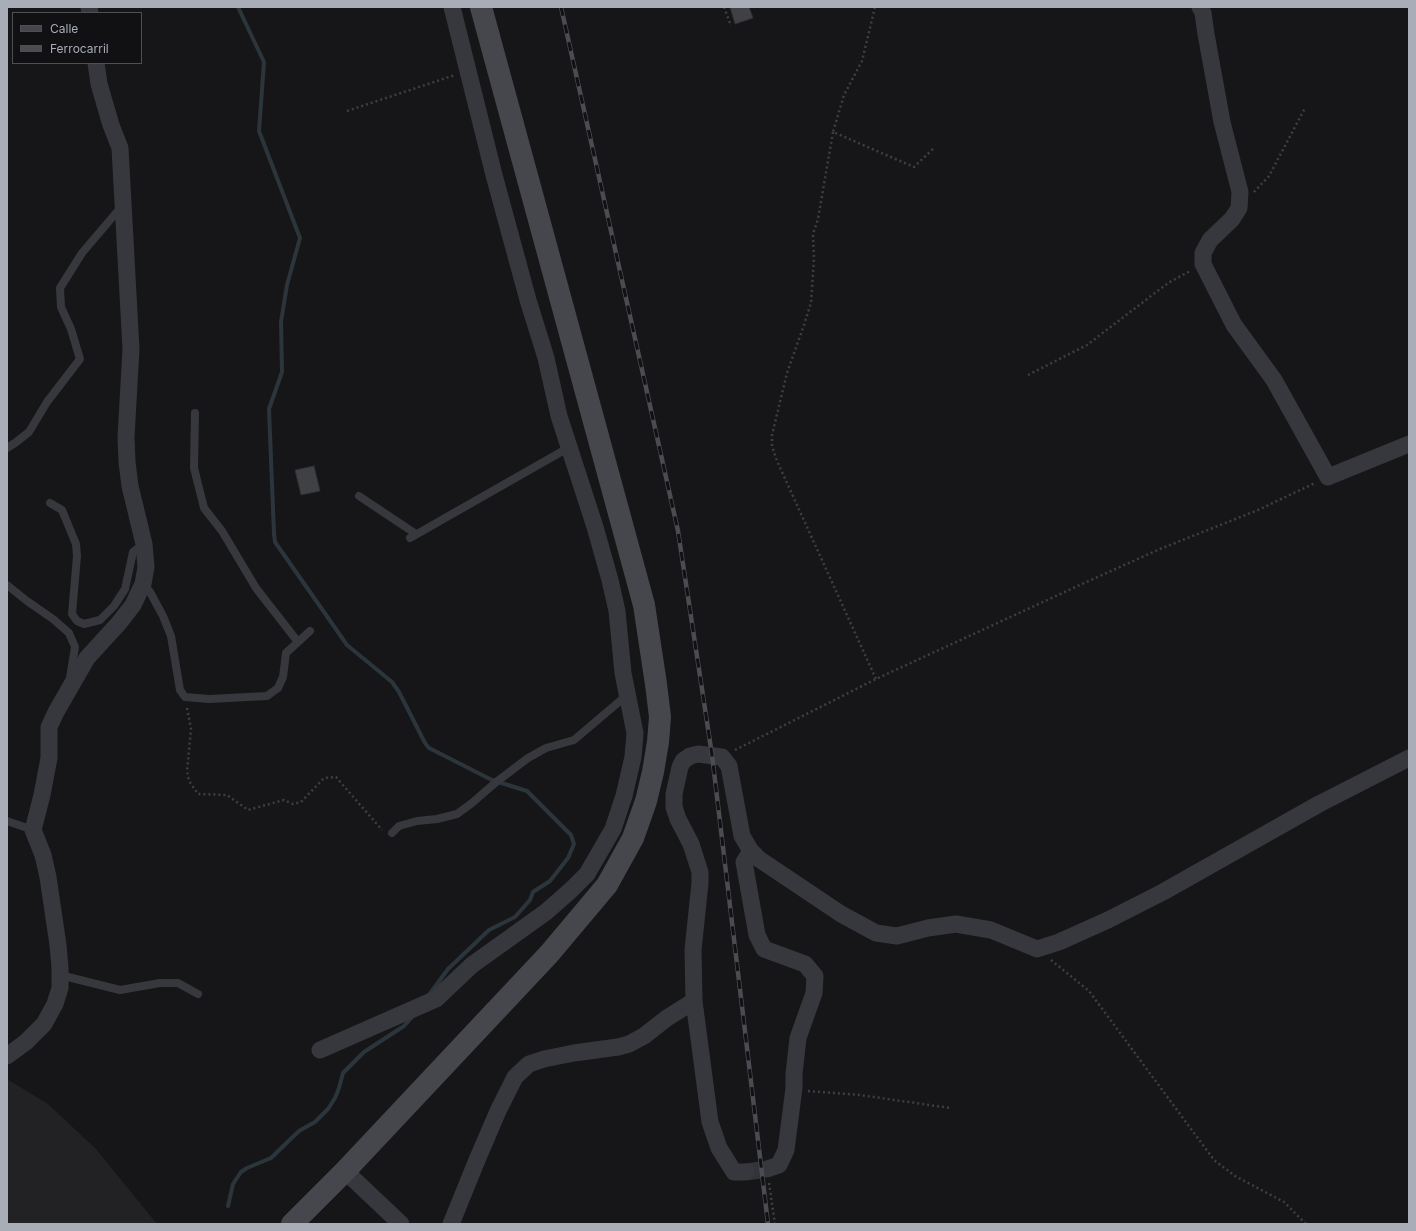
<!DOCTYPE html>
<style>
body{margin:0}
#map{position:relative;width:1416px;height:1231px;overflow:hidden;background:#161618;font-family:Inter,sans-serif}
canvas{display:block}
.frame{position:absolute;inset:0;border:8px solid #a8adb8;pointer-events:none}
.legend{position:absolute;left:12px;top:12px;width:130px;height:52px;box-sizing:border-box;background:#111113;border:1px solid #4d4f55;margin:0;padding:5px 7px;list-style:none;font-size:12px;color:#a8adb8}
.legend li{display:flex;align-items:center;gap:8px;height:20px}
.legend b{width:20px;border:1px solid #4d4f55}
</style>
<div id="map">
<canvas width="1416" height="1231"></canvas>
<div class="frame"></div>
<ul class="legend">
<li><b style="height:5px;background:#45474d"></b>Calle</li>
<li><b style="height:5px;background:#4a4c52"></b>Ferrocarril</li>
</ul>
</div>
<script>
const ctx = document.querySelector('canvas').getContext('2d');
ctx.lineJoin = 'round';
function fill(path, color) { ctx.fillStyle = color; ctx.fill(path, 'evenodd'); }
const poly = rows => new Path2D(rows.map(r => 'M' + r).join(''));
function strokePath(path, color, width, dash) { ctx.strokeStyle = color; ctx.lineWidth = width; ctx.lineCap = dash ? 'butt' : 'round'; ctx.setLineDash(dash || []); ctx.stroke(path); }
fill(poly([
 [7,1079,48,1104,96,1149,157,1224,7,1224]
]), '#222225');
strokePath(poly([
 [238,7,264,62,259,131,300,238,287,285,281,322,282,372,269,409,274,534,275,542,347,645,392,682,399,692,425,743,429,748,492,780,527,791,571,835,574,844,568,858,550,881,533,892,530,900,515,917,489,930,448,969,429,995],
 [228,1206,233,1184,241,1172,247,1168,271,1158,299,1131,315,1122,328,1109,335,1098,339,1088,343,1073,364,1052,404,1026,413,1016]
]), '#2c353c', 4);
const building = poly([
 [730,7,749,7,753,18,735,24,730,7],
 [314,466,320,491,301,495,295,470,314,466]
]);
fill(building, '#404145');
strokePath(building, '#303034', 1);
strokePath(poly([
 [746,1172,767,1169]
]), '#333438', 17, [17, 8]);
strokePath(poly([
 [724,7,731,26],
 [875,7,862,61,844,95,833,132,914,167,935,147],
 [347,111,455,75],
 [833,132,818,219,813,234,814,258,811,303,804,325,787,373,772,435,772,446,777,461,876,679],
 [1254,192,1269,176,1305,108],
 [1028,375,1087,345,1168,283,1190,271],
 [187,708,191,729,187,771,189,781,198,794,227,795,248,810,284,800,293,804,301,802,324,778,336,777,382,830],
 [735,750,876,679,1082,584,1160,549,1258,510,1315,483],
 [1051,960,1089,991,1214,1160,1235,1176,1284,1202,1306,1224],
 [808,1091,860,1095,950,1108],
 [769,1183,775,1224]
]), '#3d3f44', 2.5, [2, 3]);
strokePath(poly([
 [195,413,194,468,204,508,222,531,256,588,298,642],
 [7,448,15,443,29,432,47,402,80,359,71,329,61,307,60,288,82,253,122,206],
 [359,496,416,534],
 [50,503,62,510,76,544,77,556,72,614,77,621,84,624,100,620,114,606,125,589,133,552,144,544],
 [410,538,568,448],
 [143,584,150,592,163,616,171,636,180,690,185,697,209,699,267,696,278,688,283,677,286,653,310,631],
 [7,585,27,601,53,619,69,633,75,647,70,678],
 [7,821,33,830],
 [392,833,399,826,417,821,437,819,457,814,472,803,495,783,528,758,546,748,574,740,627,695],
 [60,975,120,990,160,983,178,983,198,994]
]), '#37383d', 8);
strokePath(poly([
 [89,7,90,13],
 [1200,7,1203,13,1206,34,1222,122,1240,192,1239,208,1232,219,1210,240,1203,253,1203,264,1234,325,1274,380,1328,477,1409,444],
 [751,851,744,862,757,935,764,949,805,964,815,976,814,993,798,1038,794,1074,794,1088,786,1150,779,1165,767,1169],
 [694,1001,710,1122,719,1148,734,1172,746,1172],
 [320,1050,436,999,472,965,546,912,571,890,587,874,613,829,624,796,633,757,635,733,623,673,617,611,610,580,595,527,559,416,546,358,528,300,494,175,452,7],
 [7,1056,26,1042,44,1024,55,1004,60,988,60,968,58,945,48,877,43,855,33,830,42,795,49,758,49,727,56,712,87,658,119,623,133,605,143,584,146,567,144,544,130,486,127,462,126,437,131,349,120,148,111,125,99,84,96,63],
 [345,1171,401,1224],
 [451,1224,477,1160,498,1111,515,1077,529,1064,544,1059,574,1053,618,1047,629,1044,644,1036,667,1018,694,1001,693,950,700,883,700,872,691,844,678,819,674,807,674,794,680,767,683,761,690,756,698,754,722,757,729,766,742,836,751,851,759,859,841,914,876,933,897,936,928,928,956,924,991,930,1037,949,1059,942,1108,920,1163,892,1319,804,1409,758]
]), '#37383d', 17);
strokePath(poly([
 [292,1224,345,1171,549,954,607,885,633,838,646,801,653,772,658,742,660,717,656,684,644,605,481,7]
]), '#45474d', 22);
const rail = poly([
 [561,7,678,531,712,755,768,1224]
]);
strokePath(rail, '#4a4c52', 4.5);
strokePath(rail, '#111113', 3, [9]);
</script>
